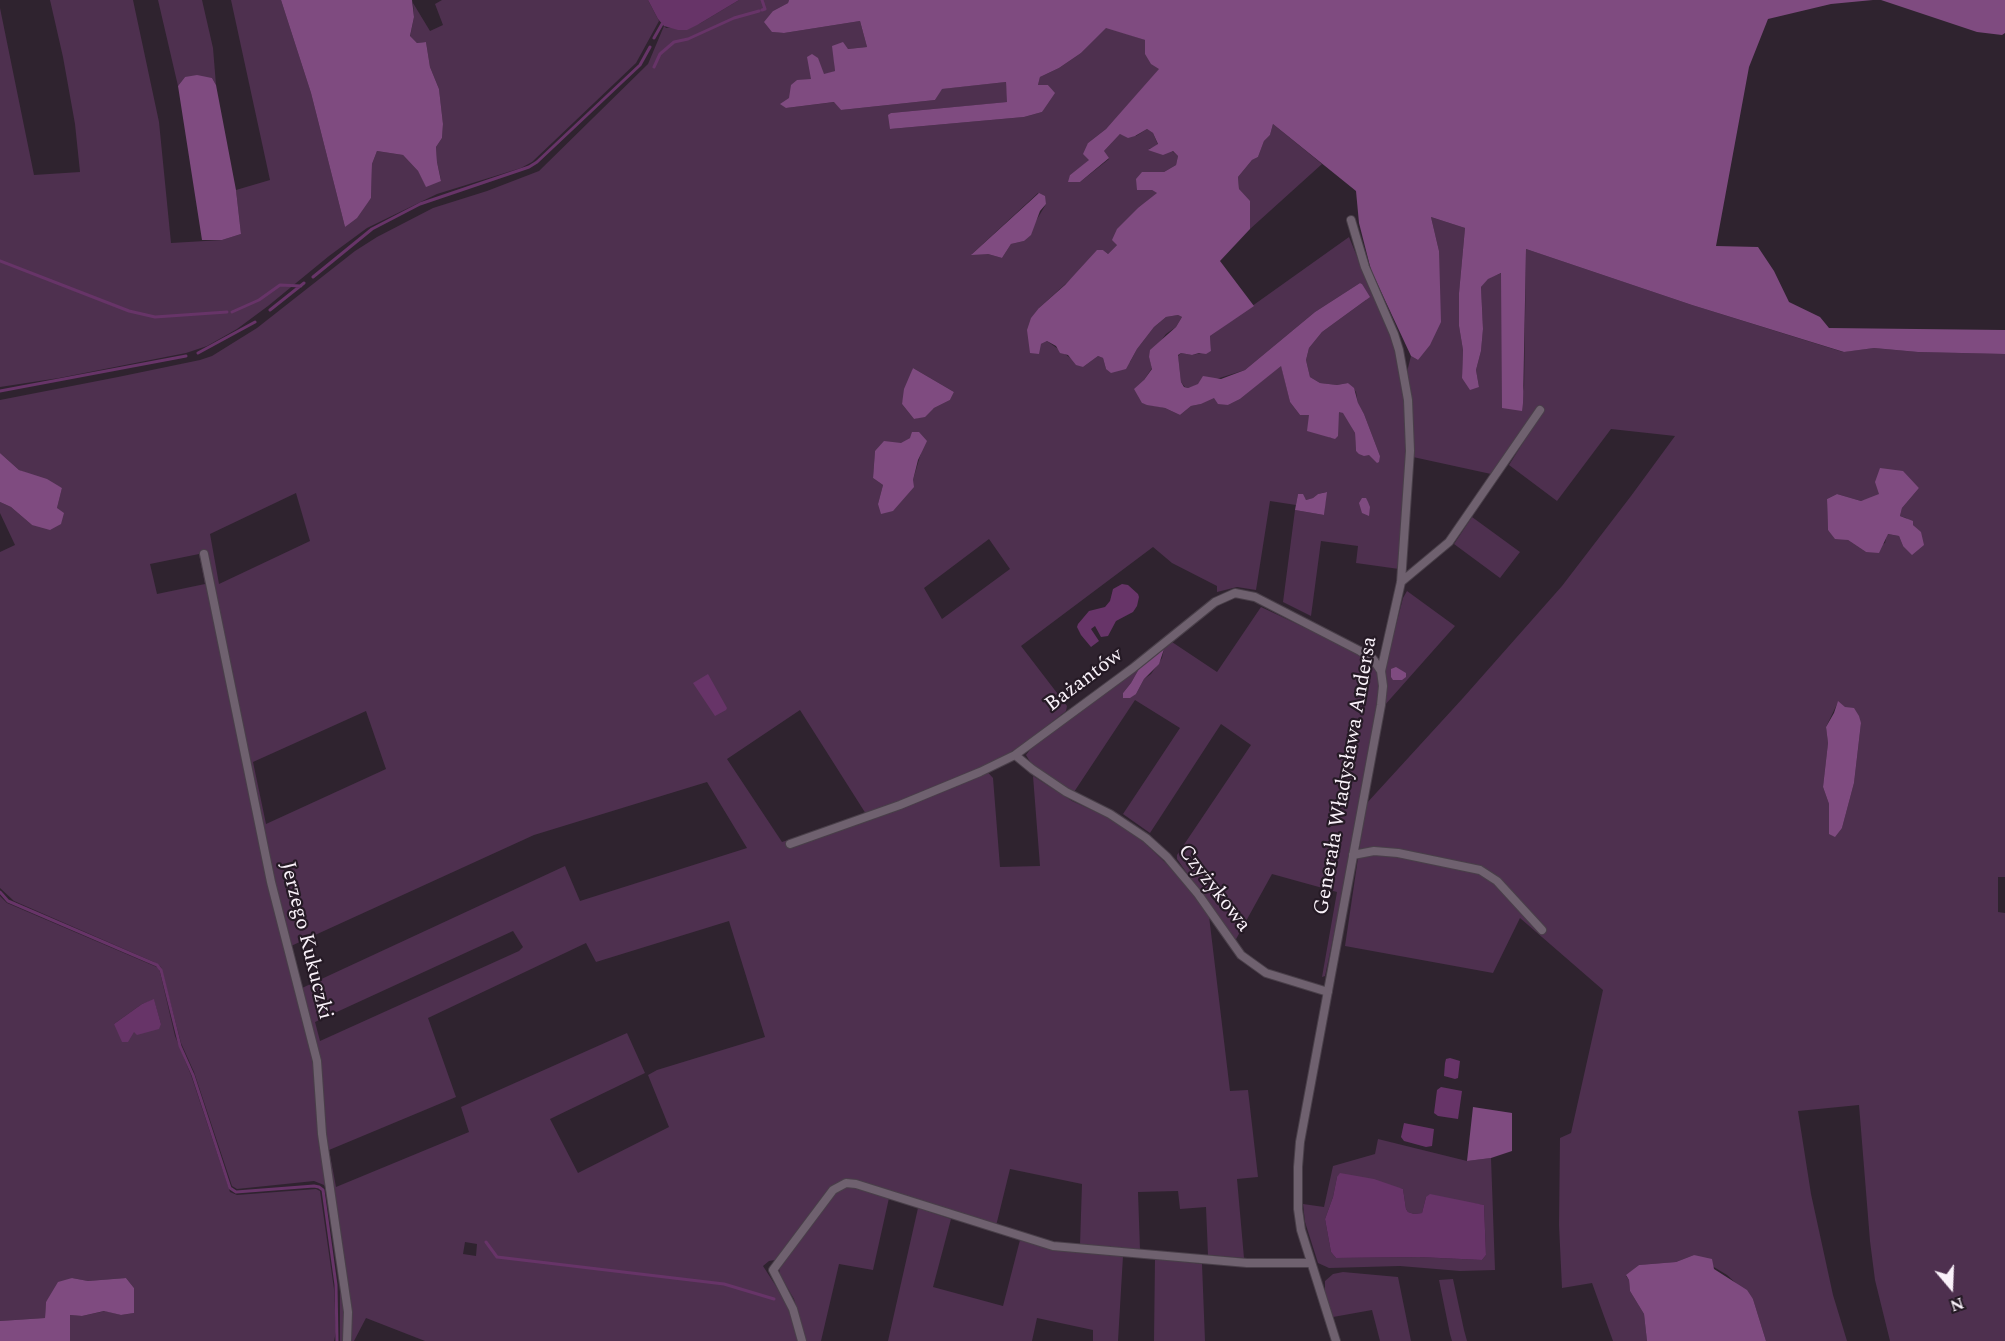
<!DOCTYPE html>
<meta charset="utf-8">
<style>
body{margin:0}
#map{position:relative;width:2005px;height:1341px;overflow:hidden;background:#2f232f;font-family:Spectral,serif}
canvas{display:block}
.north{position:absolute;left:1921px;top:1257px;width:60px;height:60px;-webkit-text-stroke:4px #251a25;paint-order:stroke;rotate:161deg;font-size:16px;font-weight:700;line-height:24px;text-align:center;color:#faf2fa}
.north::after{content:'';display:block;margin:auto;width:21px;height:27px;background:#faf2fa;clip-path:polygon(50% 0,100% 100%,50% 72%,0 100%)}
</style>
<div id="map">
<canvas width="2005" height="1341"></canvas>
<div class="north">N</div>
</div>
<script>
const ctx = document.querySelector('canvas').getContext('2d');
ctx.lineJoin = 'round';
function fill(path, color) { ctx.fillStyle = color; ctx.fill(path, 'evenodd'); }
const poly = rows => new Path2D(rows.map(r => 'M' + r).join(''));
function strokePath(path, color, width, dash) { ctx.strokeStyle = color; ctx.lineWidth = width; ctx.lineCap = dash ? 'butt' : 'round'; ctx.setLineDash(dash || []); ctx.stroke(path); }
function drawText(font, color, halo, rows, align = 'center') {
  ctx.font = font + ' Spectral,serif'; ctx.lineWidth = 4.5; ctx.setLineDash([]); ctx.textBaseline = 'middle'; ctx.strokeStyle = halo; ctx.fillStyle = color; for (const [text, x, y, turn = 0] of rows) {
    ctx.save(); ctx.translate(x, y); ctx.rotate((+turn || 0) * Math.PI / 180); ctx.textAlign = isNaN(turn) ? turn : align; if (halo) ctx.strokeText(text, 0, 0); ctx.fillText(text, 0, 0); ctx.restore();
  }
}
fill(poly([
 [50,0,133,0,159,122,171,243,222,240,241,234,236,190,270,180,231,0,281,0,311,93,345,227,371,198,372,164,377,151,403,155,418,171,426,186,441,180,437,162,436,147,442,138,443,124,439,89,430,67,426,42,417,43,410,37,414,17,413,3,430,31,443,25,435,4,442,0,648,0,659,21,636,63,532,162,521,168,437,194,367,228,329,256,268,306,237,329,207,346,186,353,59,378,0,387,0,8,34,175,80,172,75,124,63,57],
 [158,0,202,0,213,48,216,85,212,78,185,77,178,86],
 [739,0,789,0,788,3,773,11,772,32,784,33,860,21,867,47,848,49,833,46,835,71,811,80,797,80,786,108,835,102,841,110,935,100,941,89,1006,82,1008,102,891,113,890,129,1024,117,1042,112,1051,89,1048,85,1038,85,1040,77,1059,68,1081,53,1106,27,1145,40,1160,69,1106,129,1088,143,1090,160,1070,175,1080,182,1109,159,1103,152,1120,134,1136,136,1147,129,1153,133,1158,145,1149,149,1172,151,1178,156,1176,165,1164,172,1152,190,1158,193,1139,207,1117,245,1108,254,1103,250,1039,308,1041,344,1047,341,1083,367,1098,356,1103,358,1106,369,1130,362,1137,349,1154,327,1166,317,1178,315,1182,317,1176,327,1166,334,1149,357,1152,368,1144,380,1142,403,1165,408,1180,415,1191,406,1201,404,1214,397,1228,405,1240,399,1281,365,1290,402,1300,415,1309,415,1322,434,1331,438,1337,424,1339,411,1344,413,1355,433,1356,451,1369,455,1380,456,1364,414,1358,404,1356,392,1348,383,1337,385,1320,383,1310,377,1306,360,1309,348,1322,332,1366,300,1362,284,1360,283,1315,312,1245,370,1188,388,1185,387,1181,382,1178,356,1181,353,1192,355,1211,351,1210,336,1349,237,1377,305,1389,329,1403,380,1408,431,1399,569,1356,563,1358,546,1321,541,1311,616,1283,602,1295,510,1324,515,1326,492,1318,494,1313,498,1306,500,1298,494,1296,505,1270,501,1256,590,1237,587,1217,592,1217,586,1172,563,1153,547,1021,646,1067,706,1066,711,1029,740,1008,754,983,767,993,778,1000,867,1040,866,1033,776,1072,801,1105,816,1142,840,1178,875,1209,916,1230,1091,1248,1090,1258,1177,1237,1179,1244,1258,1208,1255,1206,1207,1180,1209,1178,1191,1138,1192,1140,1250,1080,1245,1082,1184,1010,1169,996,1226,846,1180,833,1186,785,1251,775,1260,769,1261,763,1266,790,1308,799,1341,425,1341,366,1318,354,1341,340,1341,340,1287,327,1190,324,1185,314,1181,237,1189,232,1186,194,1072,181,1043,161,967,154,962,14,901,0,888,0,552,15,545,0,513,0,502,11,507,32,525,57,508,62,488,19,470,0,453,0,400,118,377,200,360,212,356,257,328,355,251,377,237,433,208,487,191,539,171,648,64,664,26,666,28,699,24],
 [1038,193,1046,204,1024,241,1011,244,1002,258,988,254,972,254],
 [913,368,954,392,950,400,934,408,925,416,914,419,902,404],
 [910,438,923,446,913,480,878,504,883,485,873,478,875,451,901,444],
 [296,493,310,541,219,584,210,534],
 [989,539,1010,569,942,619,924,588],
 [199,554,205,584,157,594,150,564],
 [800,710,866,814,782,842,727,759],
 [366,711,386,769,266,824,253,762],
 [707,782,747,848,580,901,565,866,302,988,291,946,534,835],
 [729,921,765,1037,657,1070,648,1075,669,1127,578,1173,550,1119,645,1073,627,1033,461,1107,469,1132,336,1187,329,1150,456,1097,428,1018,586,943,596,962],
 [513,931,523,947,519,951,320,1041,315,1022],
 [465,1242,477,1244,476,1256,463,1254],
 [1273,124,1322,164,1250,229,1239,189,1238,177,1252,160,1258,157,1264,141,1270,135],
 [1431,217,1465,228,1459,293,1459,326,1463,350,1462,378,1479,387,1476,370,1481,351,1483,329,1481,287,1488,278,1502,273,1524,391,1526,249,1692,305,1843,352,1874,348,1918,352,2005,354,2005,877,1998,877,1998,912,2005,913,2005,1341,1890,1341,1875,1280,1870,1241,1859,1105,1798,1111,1811,1194,1833,1295,1847,1341,1766,1341,1753,1299,1727,1275,1694,1255,1676,1262,1639,1265,1626,1276,1629,1280,1630,1291,1644,1314,1647,1341,1613,1341,1592,1283,1562,1288,1559,1225,1560,1138,1571,1133,1603,990,1520,918,1493,973,1345,946,1366,804,1463,698,1562,586,1631,496,1675,436,1611,429,1557,501,1509,465,1541,414,1536,411,1491,474,1413,457,1413,409,1407,372,1411,356,1418,360,1439,251],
 [1911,480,1919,488,1902,508,1900,516,1906,518,1921,533,1903,546,1899,536,1887,534,1885,543,1866,552,1848,540,1828,530,1827,499,1837,494,1861,501,1872,498],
 [1838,702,1861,723,1854,783,1842,828,1829,834,1829,804,1823,787,1828,743,1826,727],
 [1472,517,1520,552,1500,578,1454,544],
 [1407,591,1455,626,1384,706,1387,688,1385,667,1403,598],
 [1261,607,1359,653,1369,660,1378,673,1380,691,1344,887,1325,976,1322,977,1337,892,1272,874,1235,941,1177,859,1177,855,1251,745,1221,724,1150,833,1123,814,1180,728,1135,700,1074,792,1032,765,1026,755,1032,747,1140,667,1131,683,1123,693,1136,694,1144,679,1151,674,1162,658,1164,649,1172,642,1217,672],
 [0,896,7,903,159,968,175,1036,191,1075,230,1192,237,1195,316,1189,320,1191,334,1289,336,1332,334,1341,70,1341,70,1315,82,1316,105,1311,121,1315,134,1313,134,1288,126,1278,88,1281,72,1278,46,1302,45,1318,0,1321],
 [154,1000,161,1024,134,1032,114,1024,142,1004],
 [1378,1139,1467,1161,1491,1158,1495,1270,1460,1271,1400,1266,1329,1268,1318,1263,1305,1222,1303,1204,1324,1207,1333,1166,1375,1154],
 [1337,1177,1403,1189,1406,1209,1408,1212,1414,1214,1422,1213,1426,1197,1484,1205,1486,1255,1482,1260,1419,1257,1336,1258,1331,1252,1325,1219,1333,1197],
 [849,1186,889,1198,873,1270,839,1264,821,1341,806,1341,794,1299,780,1275,779,1268,836,1191],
 [918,1208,951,1219,933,1287,1003,1306,1020,1240,1053,1250,1123,1256,1118,1341,1093,1341,1093,1330,1037,1318,1032,1341,888,1341],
 [1155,1258,1202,1264,1205,1341,1154,1341],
 [1343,1272,1398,1277,1411,1341,1380,1341,1372,1310,1333,1317,1325,1293,1325,1281,1333,1274],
 [1453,1279,1464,1330,1467,1341,1452,1341,1450,1334,1439,1280]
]), '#4e304f');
fill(poly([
 [281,0,412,0,414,17,410,36,417,43,426,42,430,67,439,89,443,124,442,138,436,147,437,162,441,181,426,187,418,171,403,155,377,151,372,164,371,198,357,218,345,227,311,93],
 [789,0,1873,0,1831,4,1768,19,1749,67,1716,246,1758,247,1774,271,1789,302,1820,317,1829,328,2005,330,2005,354,1918,352,1874,348,1844,352,1692,305,1526,249,1523,403,1522,411,1502,408,1501,273,1488,279,1481,287,1483,329,1481,351,1476,370,1479,387,1470,390,1462,378,1463,350,1459,326,1459,293,1465,228,1431,217,1439,251,1441,322,1430,345,1418,360,1411,356,1371,270,1359,223,1356,191,1273,124,1270,135,1264,141,1258,157,1252,160,1238,177,1239,189,1250,201,1250,229,1220,261,1254,306,1210,336,1211,351,1206,354,1199,353,1192,355,1181,353,1178,355,1181,382,1184,387,1188,388,1198,384,1203,376,1221,379,1245,370,1315,312,1360,283,1362,284,1370,297,1322,332,1309,348,1306,360,1310,377,1320,383,1337,385,1348,383,1354,388,1358,403,1364,414,1380,456,1379,462,1377,463,1369,455,1364,456,1359,454,1356,451,1355,433,1343,413,1339,412,1338,436,1335,439,1307,431,1309,415,1300,415,1290,402,1281,366,1240,399,1228,405,1218,404,1214,398,1201,404,1191,406,1180,415,1165,408,1147,405,1142,403,1134,389,1144,380,1152,369,1149,357,1150,350,1176,327,1182,317,1178,315,1166,317,1154,327,1137,349,1126,369,1111,373,1106,369,1103,358,1098,356,1083,367,1076,365,1068,355,1060,353,1056,346,1047,341,1041,344,1039,354,1030,353,1027,330,1031,318,1039,308,1065,285,1097,250,1103,250,1108,254,1117,245,1112,240,1117,229,1139,207,1157,193,1152,190,1137,190,1136,179,1142,172,1164,172,1176,165,1178,156,1173,151,1163,155,1148,150,1158,144,1153,133,1147,129,1135,136,1128,138,1120,134,1104,151,1109,158,1080,182,1068,182,1070,175,1089,160,1083,154,1088,143,1106,129,1159,69,1151,64,1145,54,1145,40,1106,28,1081,53,1059,68,1040,77,1038,85,1048,85,1055,93,1042,112,1024,117,890,129,888,115,891,113,1007,102,1006,82,942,89,935,100,841,110,834,102,786,108,780,104,789,98,791,85,797,80,811,79,807,57,812,54,818,58,824,74,835,71,832,46,843,42,848,49,867,47,860,21,784,33,772,32,764,22,773,11,788,3],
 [1881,0,2005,0,2005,33,2002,35,1977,32],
 [197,75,212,78,216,85,236,190,241,234,222,240,202,240,178,86,185,77],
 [1039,193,1045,196,1046,204,1040,211,1031,235,1024,241,1011,244,1002,258,988,254,971,255],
 [913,368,954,392,950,400,934,408,925,417,914,419,902,404,904,389],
 [912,432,919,432,927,441,918,460,913,480,914,487,893,511,881,514,878,504,883,485,873,478,875,451,884,441,901,443,910,438],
 [0,453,19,470,47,479,62,488,57,508,64,513,61,524,50,530,32,525,11,507,0,502],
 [1880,468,1903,471,1919,488,1902,508,1900,516,1913,521,1913,525,1921,532,1924,545,1912,555,1903,546,1899,536,1888,534,1879,553,1866,552,1848,540,1835,539,1828,530,1827,499,1837,494,1861,501,1879,494,1875,482],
 [1327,492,1324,515,1295,510,1298,494,1303,494,1306,500,1313,498,1318,494],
 [1362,498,1366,498,1368,502,1370,507,1369,516,1362,513,1359,503],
 [1164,649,1159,664,1144,679,1136,694,1130,698,1123,698,1123,693,1131,683,1140,667],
 [1396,667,1406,673,1406,677,1402,680,1393,680,1391,677,1391,669],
 [1838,701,1845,707,1854,708,1859,716,1861,723,1854,783,1842,828,1835,837,1829,834,1829,804,1823,787,1828,743,1826,727,1834,713],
 [1473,1107,1512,1113,1512,1151,1491,1158,1467,1161],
 [1694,1255,1712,1259,1714,1269,1747,1290,1753,1299,1766,1341,1647,1341,1644,1314,1630,1291,1629,1280,1626,1275,1639,1265,1676,1262],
 [72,1278,88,1281,126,1278,134,1288,134,1313,121,1315,104,1311,82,1316,70,1315,70,1341,0,1341,0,1321,45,1318,46,1302,58,1282]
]), '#7f4b80');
fill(poly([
 [648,0,739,0,699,24,687,30,678,30,664,26,658,19],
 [1122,584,1128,585,1138,594,1139,597,1137,606,1133,612,1116,621,1108,636,1101,637,1095,626,1091,629,1099,641,1091,647,1081,635,1077,627,1078,624,1089,611,1105,607,1110,601,1113,589],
 [708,674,727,708,726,710,715,716,693,683],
 [154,999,161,1024,159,1029,137,1035,134,1032,128,1042,122,1042,114,1024,142,1004],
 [1450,1058,1460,1061,1458,1078,1455,1079,1444,1076,1445,1063,1446,1059],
 [1441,1087,1462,1091,1458,1119,1438,1116,1434,1113,1437,1090],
 [1404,1123,1434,1129,1432,1146,1426,1147,1404,1141,1401,1137],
 [1340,1173,1374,1179,1403,1189,1406,1209,1408,1212,1414,1214,1422,1213,1426,1197,1430,1194,1484,1205,1486,1255,1482,1260,1419,1257,1336,1258,1331,1252,1325,1219,1333,1197,1337,1177]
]), '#673468');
strokePath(poly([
 [762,0,765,9,762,10],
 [654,38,662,24],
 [654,67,660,54,674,42,688,39,734,18,759,11],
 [0,261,129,311,155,317,227,312],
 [313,277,372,229,420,204,529,167,537,162,640,65,650,47],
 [270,310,304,283],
 [232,312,259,300,280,285,301,286],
 [198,353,255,322],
 [0,391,186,356],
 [0,892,8,901,157,965,161,970,180,1046,193,1075,230,1188,236,1192,314,1186,319,1187,323,1190,336,1285,337,1341],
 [486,1242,497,1257,724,1284,774,1299]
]), '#673468', 3);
const street = poly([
 [204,554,271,882,317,1061,322,1134,348,1312,347,1341],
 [1401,582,1449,542,1540,410],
 [1015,755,1032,769,1066,792,1110,814,1146,838,1167,857,1198,894,1241,955,1266,973,1328,992],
 [790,844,900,805,980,772,1015,755,1133,668,1215,602,1235,593,1255,597,1360,651,1373,659,1381,671],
 [1353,855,1374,851,1398,853,1480,870,1497,881,1542,930],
 [802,1341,793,1309,773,1270,833,1190,846,1183,856,1184,1053,1246,1247,1263,1310,1263],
 [1336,1341,1301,1230,1298,1209,1298,1167,1300,1142,1381,705,1383,686,1381,671,1401,582,1410,451,1408,400,1399,350,1394,334,1365,267,1351,220]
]);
strokePath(street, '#493f49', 10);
strokePath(street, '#6f616f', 8);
drawText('21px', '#faf2fa', '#251a25', [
 ["Bażantów",1085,681,-37],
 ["Generała Władysława Andersa",1347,776,-80],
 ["Czyżykowa",1213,889,52],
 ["Jerzego Kukuczki",305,941,76]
]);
</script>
